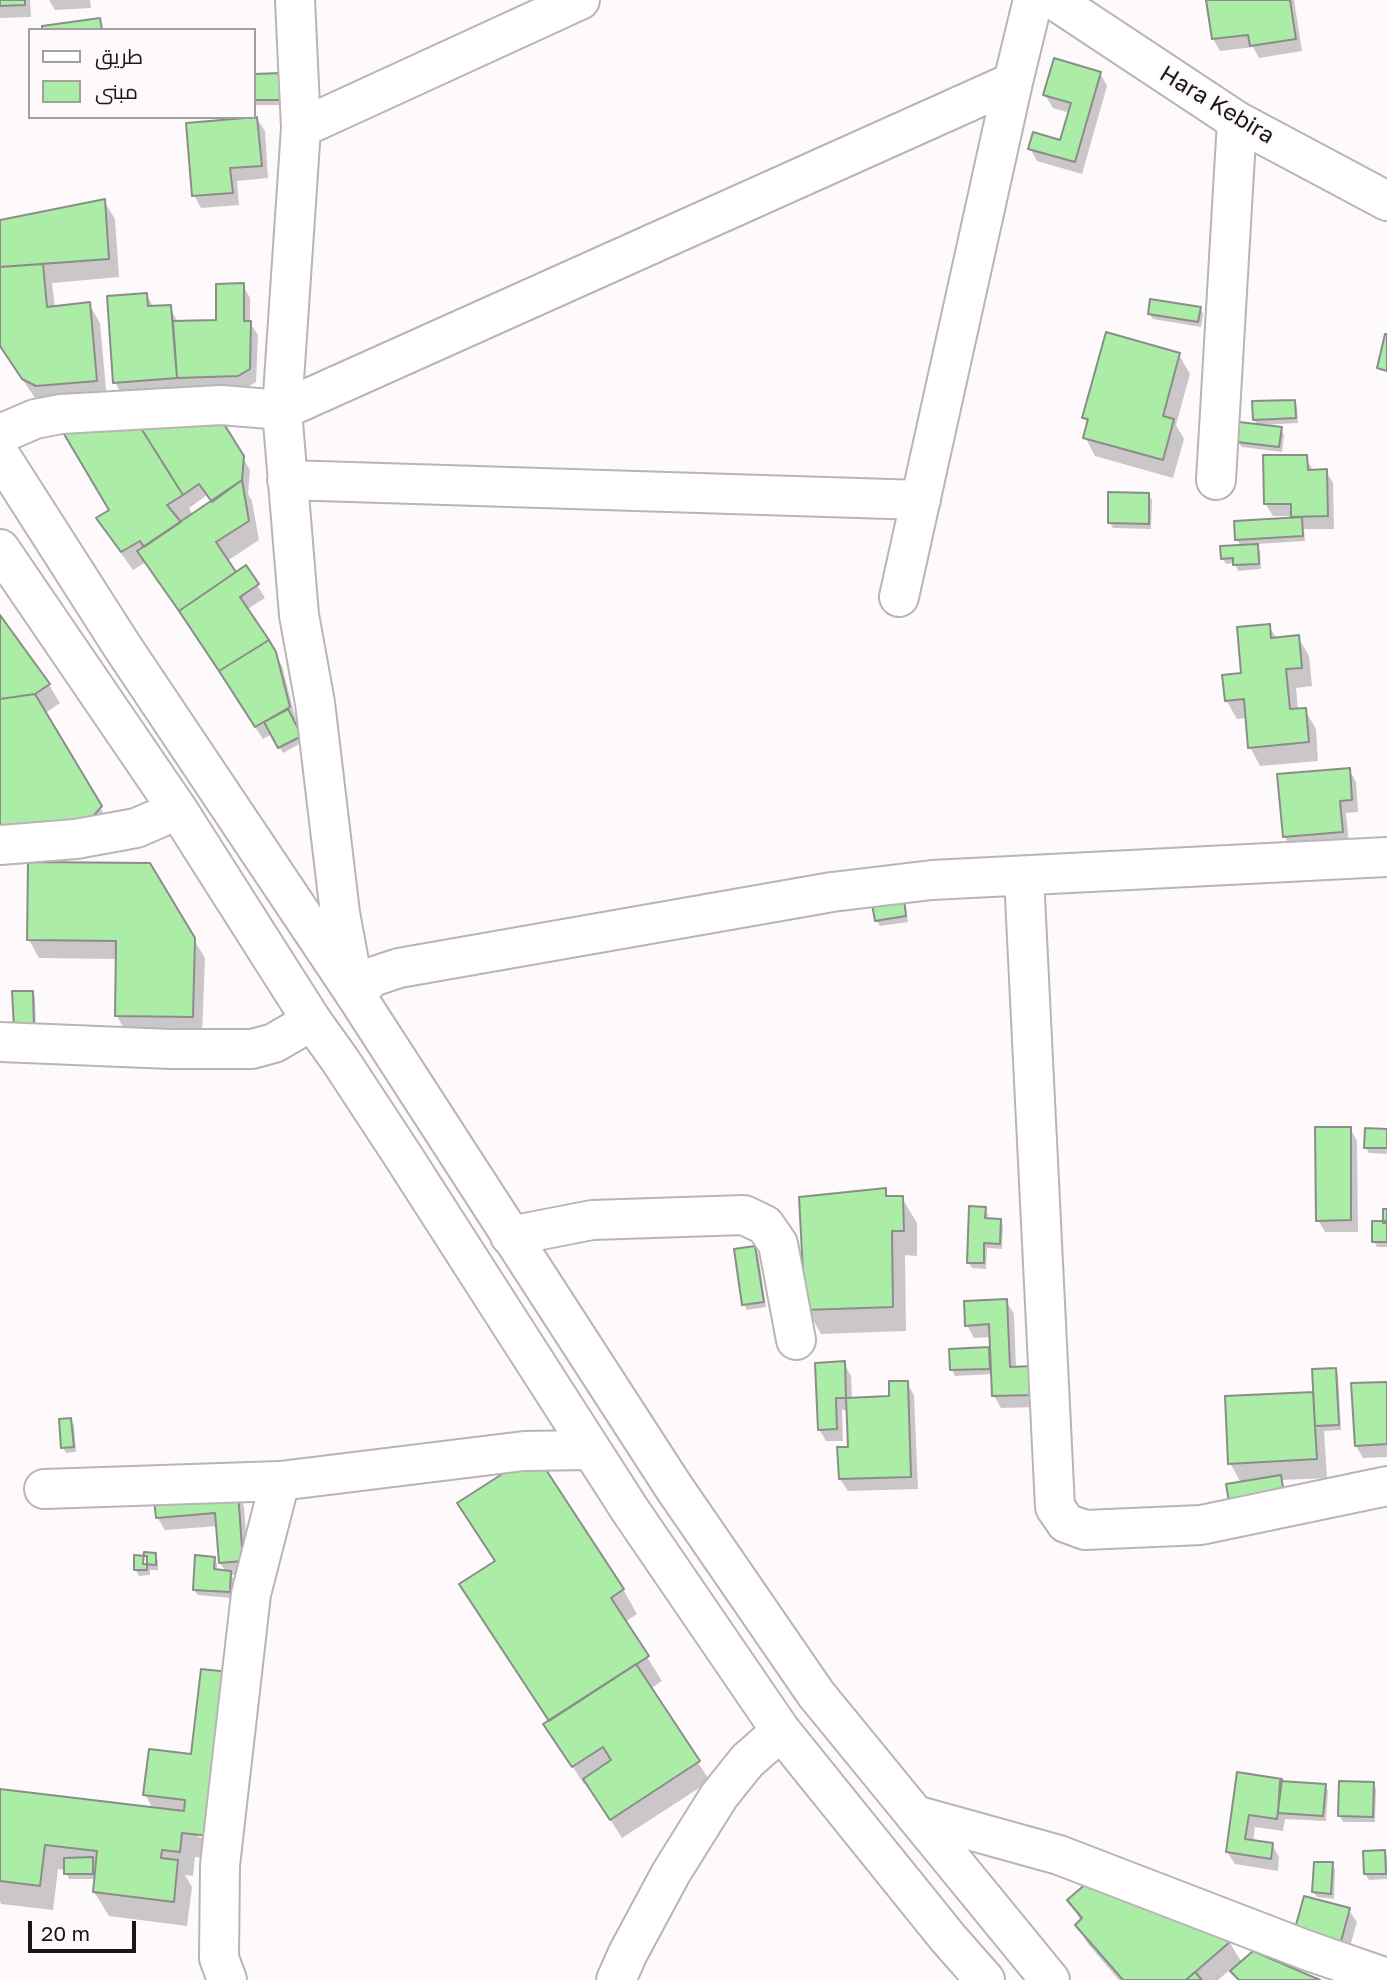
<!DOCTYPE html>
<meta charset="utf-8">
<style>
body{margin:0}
#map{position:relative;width:1387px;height:1980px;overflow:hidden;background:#fef9fb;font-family:"Golos Text",Cairo,sans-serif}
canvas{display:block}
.legend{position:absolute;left:28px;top:28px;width:228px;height:91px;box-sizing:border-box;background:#fef9fb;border:2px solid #a29fa0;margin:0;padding:9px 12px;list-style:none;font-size:21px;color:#191718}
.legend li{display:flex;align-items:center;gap:14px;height:35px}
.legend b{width:35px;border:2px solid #a29fa0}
.scale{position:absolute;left:28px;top:1921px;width:108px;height:32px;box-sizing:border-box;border:4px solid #191718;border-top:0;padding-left:9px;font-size:21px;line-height:24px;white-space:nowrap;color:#191718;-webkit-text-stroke:5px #fef9fb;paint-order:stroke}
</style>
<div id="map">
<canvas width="1387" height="1980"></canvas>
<ul class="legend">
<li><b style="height:9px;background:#fff"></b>طريق</li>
<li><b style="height:19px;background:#abeca6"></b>مبنى</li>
</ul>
<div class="scale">20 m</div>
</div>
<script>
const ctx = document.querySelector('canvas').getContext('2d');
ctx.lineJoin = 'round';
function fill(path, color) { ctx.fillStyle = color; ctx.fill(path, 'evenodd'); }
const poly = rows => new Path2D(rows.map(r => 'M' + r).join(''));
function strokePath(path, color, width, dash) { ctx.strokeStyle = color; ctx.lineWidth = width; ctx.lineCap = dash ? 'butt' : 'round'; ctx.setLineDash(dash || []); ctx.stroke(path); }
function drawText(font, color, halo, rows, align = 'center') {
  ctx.font = font + ' "Golos Text",sans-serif'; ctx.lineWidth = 6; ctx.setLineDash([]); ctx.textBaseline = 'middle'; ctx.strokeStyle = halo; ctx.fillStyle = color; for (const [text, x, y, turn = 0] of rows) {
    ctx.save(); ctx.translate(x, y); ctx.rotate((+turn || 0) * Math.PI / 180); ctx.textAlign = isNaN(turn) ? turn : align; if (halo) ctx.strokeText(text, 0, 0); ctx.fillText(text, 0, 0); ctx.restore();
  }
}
fill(poly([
 [0,0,30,0,31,17,0,18],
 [49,0,90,0,91,8,55,10],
 [1208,0,1294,0,1302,51,1259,58,1253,47,1220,51,1213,39],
 [1100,73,1107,86,1082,174,1037,161,1030,148,1061,142,1070,113,1053,108,1045,95],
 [254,75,281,75,285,105,256,105,254,102],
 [257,119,265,131,268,178,237,181,239,205,201,208,194,195,187,125],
 [104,201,115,219,119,277,52,283,55,308,89,304,100,323,107,400,47,405,35,398,0,346,0,222],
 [243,285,250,298,250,323,258,335,256,382,246,388,122,395,115,382,146,294,154,308,170,307,178,323,218,321],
 [1200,308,1203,314,1201,327,1153,319,1149,313],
 [1179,355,1190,374,1176,425,1184,439,1173,478,1095,456,1085,437,1088,425,1084,418],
 [1294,402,1297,407,1298,423,1262,425,1262,427,1281,429,1284,435,1282,452,1242,447,1238,442,1258,426,1254,419],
 [223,425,250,470,248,494,252,501,259,540,227,561,236,574,246,567,265,598,246,610,282,666,296,720,293,722,303,742,283,753,272,734,263,739,146,562,133,570,110,538,99,519],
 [207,495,213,502,193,516,189,508],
 [1306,457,1313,471,1326,471,1333,483,1334,529,1304,529,1305,541,1256,544,1260,551,1261,569,1238,571,1235,563,1226,564,1222,558,1241,546,1237,540,1295,519,1294,516,1273,516,1265,503],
 [1148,495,1152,500,1151,529,1113,528,1110,522],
 [0,618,49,685,60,703,44,714,111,826,0,845],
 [1269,626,1277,639,1298,637,1309,656,1312,686,1296,688,1298,710,1305,710,1316,729,1318,761,1260,766,1250,747,1247,718,1237,719,1226,700,1243,675],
 [1349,769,1356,782,1358,812,1346,813,1349,844,1292,849,1285,837,1279,775],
 [903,901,906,907,908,922,880,926,877,921],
 [193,938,205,958,202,1035,127,1034,117,1016,117,959,39,958,29,940],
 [32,992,35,998,36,1033,19,1034],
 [1350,1128,1357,1141,1358,1232,1325,1232,1318,1220],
 [1387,1130,1387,1154,1369,1153,1366,1148],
 [885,1190,889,1198,902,1198,917,1223,917,1256,905,1255,906,1331,821,1334,807,1309],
 [985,1209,988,1214,988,1220,1000,1220,1003,1226,1002,1249,987,1248,986,1269,972,1268,969,1263],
 [1387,1211,1387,1247,1377,1247,1374,1241,1385,1223],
 [755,1248,758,1253,766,1307,747,1310,744,1304],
 [1006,1301,1014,1314,1016,1368,1039,1407,1001,1408,994,1396,993,1374,955,1376,952,1370,951,1350,988,1349,992,1357,992,1337,974,1338,967,1325],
 [844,1363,851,1376,852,1399,891,1398,907,1383,914,1395,918,1489,848,1491,840,1479,850,1449,848,1410,842,1410,843,1441,826,1441,819,1429],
 [1335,1369,1338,1375,1341,1430,1324,1431,1327,1478,1282,1480,1287,1505,1241,1483,1230,1463,1312,1394,1316,1399],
 [1312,1404,1316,1404,1317,1428,1314,1428],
 [1387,1383,1387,1457,1363,1458,1356,1446],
 [70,1420,74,1425,76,1452,66,1453,63,1447],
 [237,1494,244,1506,249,1574,231,1575,233,1578,232,1598,198,1595,194,1590,214,1558,217,1564,217,1571,226,1572,220,1563,218,1526,165,1530,157,1517],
 [459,1504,623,1589,637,1614,625,1622,662,1681,650,1689,710,1781,622,1838,587,1783,584,1784,557,1743,549,1722,461,1585,496,1562],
 [155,1555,158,1561,158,1570,150,1570,150,1575,139,1576,136,1570],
 [203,1671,228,1673,242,1698,223,1860,195,1857,193,1876,185,1875,192,1887,187,1926,109,1916,94,1892,96,1879,69,1879,65,1870,58,1869,53,1910,1,1904,0,1901,0,1791,153,1809,145,1794,150,1751,192,1756],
 [198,1833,219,1836,218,1839,198,1837],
 [1239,1774,1281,1780,1283,1783,1325,1785,1328,1791,1326,1821,1285,1819,1283,1831,1255,1827,1253,1842,1272,1844,1279,1857,1278,1871,1235,1864,1227,1852],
 [1373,1784,1376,1789,1375,1822,1343,1822,1340,1816],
 [1384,1852,1387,1857,1387,1879,1369,1880,1365,1874],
 [1332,1864,1335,1870,1334,1899,1317,1897,1313,1892],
 [1095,1878,1230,1943,1242,1963,1316,1980,1238,1980,1231,1969,1218,1980,1119,1980,1088,1944,1077,1925,1081,1921,1069,1900],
 [1349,1910,1357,1922,1347,1957,1303,1944]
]), '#0003');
const building = poly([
 [0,0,25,0,25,5,0,6,0,0],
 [1206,0,1290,0,1296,39,1250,46,1248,35,1212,39,1206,0],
 [100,18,102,30,42,30,42,26,100,18],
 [1054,58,1101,72,1075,162,1028,149,1033,132,1060,140,1071,103,1043,95,1054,58],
 [282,73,282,100,254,100,254,74,282,73],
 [257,117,262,166,230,168,233,193,192,196,186,123,257,117],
 [105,199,109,259,0,267,0,220,105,199],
 [43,264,47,307,90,302,97,381,36,386,22,379,0,346,0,267,43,264],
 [244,283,244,321,251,321,250,369,238,376,177,378,173,321,216,320,216,284,244,283],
 [147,293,148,306,171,305,177,378,113,383,107,296,147,293],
 [1150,299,1201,307,1198,322,1148,314,1150,299],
 [1106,332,1180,353,1163,416,1174,419,1163,460,1083,438,1088,419,1082,418,1106,332],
 [1385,334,1387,334,1387,371,1377,368,1385,334],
 [1295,400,1296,418,1253,420,1252,401,1295,400],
 [1239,422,1282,427,1279,447,1237,442,1239,422],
 [224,424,244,456,242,480,212,502,199,484,183,495,139,425,224,424],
 [139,425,183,495,167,505,181,522,144,547,140,541,121,552,96,518,109,510,61,429,139,425],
 [1263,455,1307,455,1308,470,1327,469,1328,516,1291,517,1291,504,1264,504,1263,455],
 [242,480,249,521,216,542,236,572,179,611,137,551,242,480],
 [1108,492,1149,493,1149,524,1108,523,1108,492],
 [1302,517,1303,536,1235,540,1234,521,1302,517],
 [1258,544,1259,564,1233,565,1233,558,1221,559,1220,546,1258,544],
 [246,565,259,584,240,597,269,640,219,671,179,611,246,565],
 [0,615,50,684,35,694,0,699,0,615],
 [1270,624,1271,638,1299,635,1302,668,1286,669,1290,709,1306,708,1309,742,1248,748,1244,699,1225,701,1222,675,1241,673,1237,627,1270,624],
 [269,640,276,652,290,707,255,727,219,671,269,640],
 [35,694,102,806,89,821,0,827,0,699,35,694],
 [288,709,302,736,278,748,264,722,288,709],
 [1350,768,1352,800,1340,801,1343,832,1283,837,1277,774,1350,768],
 [28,862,150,863,195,938,193,1017,115,1016,116,941,27,940,28,862],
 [904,899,906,916,875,921,872,904,904,899],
 [12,991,33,991,34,1028,14,1029,12,991],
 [1315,1127,1351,1127,1351,1220,1316,1221,1315,1127],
 [1365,1128,1387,1129,1387,1148,1364,1148,1365,1128],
 [886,1188,886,1196,903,1196,904,1231,892,1231,893,1307,805,1310,799,1197,886,1188],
 [969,1206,986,1207,985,1218,1001,1219,1000,1244,984,1243,984,1263,967,1263,969,1206],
 [1383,1209,1387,1209,1387,1223,1383,1223,1383,1209],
 [1372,1221,1387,1221,1387,1242,1372,1242,1372,1221],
 [755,1246,764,1302,742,1305,734,1249,755,1246],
 [1007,1299,1010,1367,1032,1366,1033,1395,992,1396,989,1324,965,1326,964,1301,1007,1299],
 [989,1347,990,1369,950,1370,949,1349,989,1347],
 [845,1361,846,1398,836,1398,837,1429,818,1430,815,1363,845,1361],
 [1336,1368,1339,1425,1315,1426,1312,1369,1336,1368],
 [889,1381,908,1381,911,1477,839,1479,837,1447,848,1447,846,1398,889,1396,889,1381],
 [1387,1382,1387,1444,1355,1446,1351,1383,1387,1382],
 [1313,1392,1317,1459,1228,1464,1225,1396,1313,1392],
 [71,1418,74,1447,61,1448,59,1419,71,1418],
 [535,1453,624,1589,611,1598,649,1656,549,1721,459,1584,495,1561,457,1503,535,1453],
 [1281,1475,1285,1500,1230,1508,1226,1484,1281,1475],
 [238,1492,243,1561,219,1563,215,1513,156,1518,154,1499,238,1492],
 [144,1552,156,1553,156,1565,143,1564,144,1552],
 [134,1555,147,1556,147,1570,134,1570,134,1555],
 [195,1555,215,1557,214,1569,231,1571,230,1592,193,1590,195,1555],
 [636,1664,700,1761,610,1820,583,1779,611,1760,603,1747,572,1767,543,1724,636,1664],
 [201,1669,229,1672,210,1836,182,1833,180,1852,162,1850,161,1858,178,1860,174,1902,93,1892,97,1851,45,1845,40,1886,0,1881,0,1789,184,1811,185,1800,143,1795,149,1749,191,1754,201,1669],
 [1237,1772,1282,1779,1277,1819,1249,1815,1245,1839,1273,1843,1271,1859,1226,1852,1237,1772],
 [1280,1781,1326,1784,1323,1816,1278,1813,1280,1781],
 [1339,1781,1374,1782,1373,1817,1338,1816,1339,1781],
 [1385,1850,1386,1874,1364,1874,1363,1851,1385,1850],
 [93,1857,93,1874,64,1874,64,1858,93,1857],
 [1314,1862,1333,1862,1331,1894,1312,1892,1314,1862],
 [1095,1876,1231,1941,1186,1980,1123,1980,1075,1925,1082,1918,1067,1900,1095,1876],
 [1304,1896,1350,1908,1340,1945,1294,1932,1304,1896],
 [1253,1951,1320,1980,1239,1980,1230,1971,1253,1951],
 [1195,1972,1202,1980,1186,1980,1195,1972]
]);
fill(building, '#abeca6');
strokePath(building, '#8a8d8a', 2);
const minor = poly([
 [295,0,301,128,282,410,299,615,315,703,340,913,355,994],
 [1054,0,1237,121,1387,201],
 [301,128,580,0],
 [0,434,35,419,61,414,221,405,282,410,1013,82],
 [287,480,921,500],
 [1216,480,1237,121],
 [899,597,1013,82,1033,0],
 [0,845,76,839,136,828,178,810],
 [1024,877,1055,1507,1066,1523,1085,1530,1201,1525,1387,1486],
 [355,994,372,977,399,968,832,892,932,880,1387,857],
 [0,1042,171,1049,252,1049,274,1043,312,1021],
 [510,1236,592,1220,744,1215,765,1225,778,1244,796,1340],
 [44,1489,280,1481],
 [915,1815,1059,1855,1306,1950,1387,1978],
 [227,1980,219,1958,220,1865,251,1594,280,1481,524,1451,591,1450],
 [616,1980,628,1953,671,1873,719,1796,747,1761,781,1731]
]);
const major = poly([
 [0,455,122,646,355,994,673,1486,816,1694,1050,1980],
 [0,549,178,810,312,1021,340,1060,403,1156,630,1510,781,1731,948,1938,985,1980]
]);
strokePath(minor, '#bab4b6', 42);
strokePath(major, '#bab4b6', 42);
strokePath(minor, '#fff', 38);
strokePath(major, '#fff', 38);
drawText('23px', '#191718', '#fef9fb', [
 ["Hara Kebira",1217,105,31]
]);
</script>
